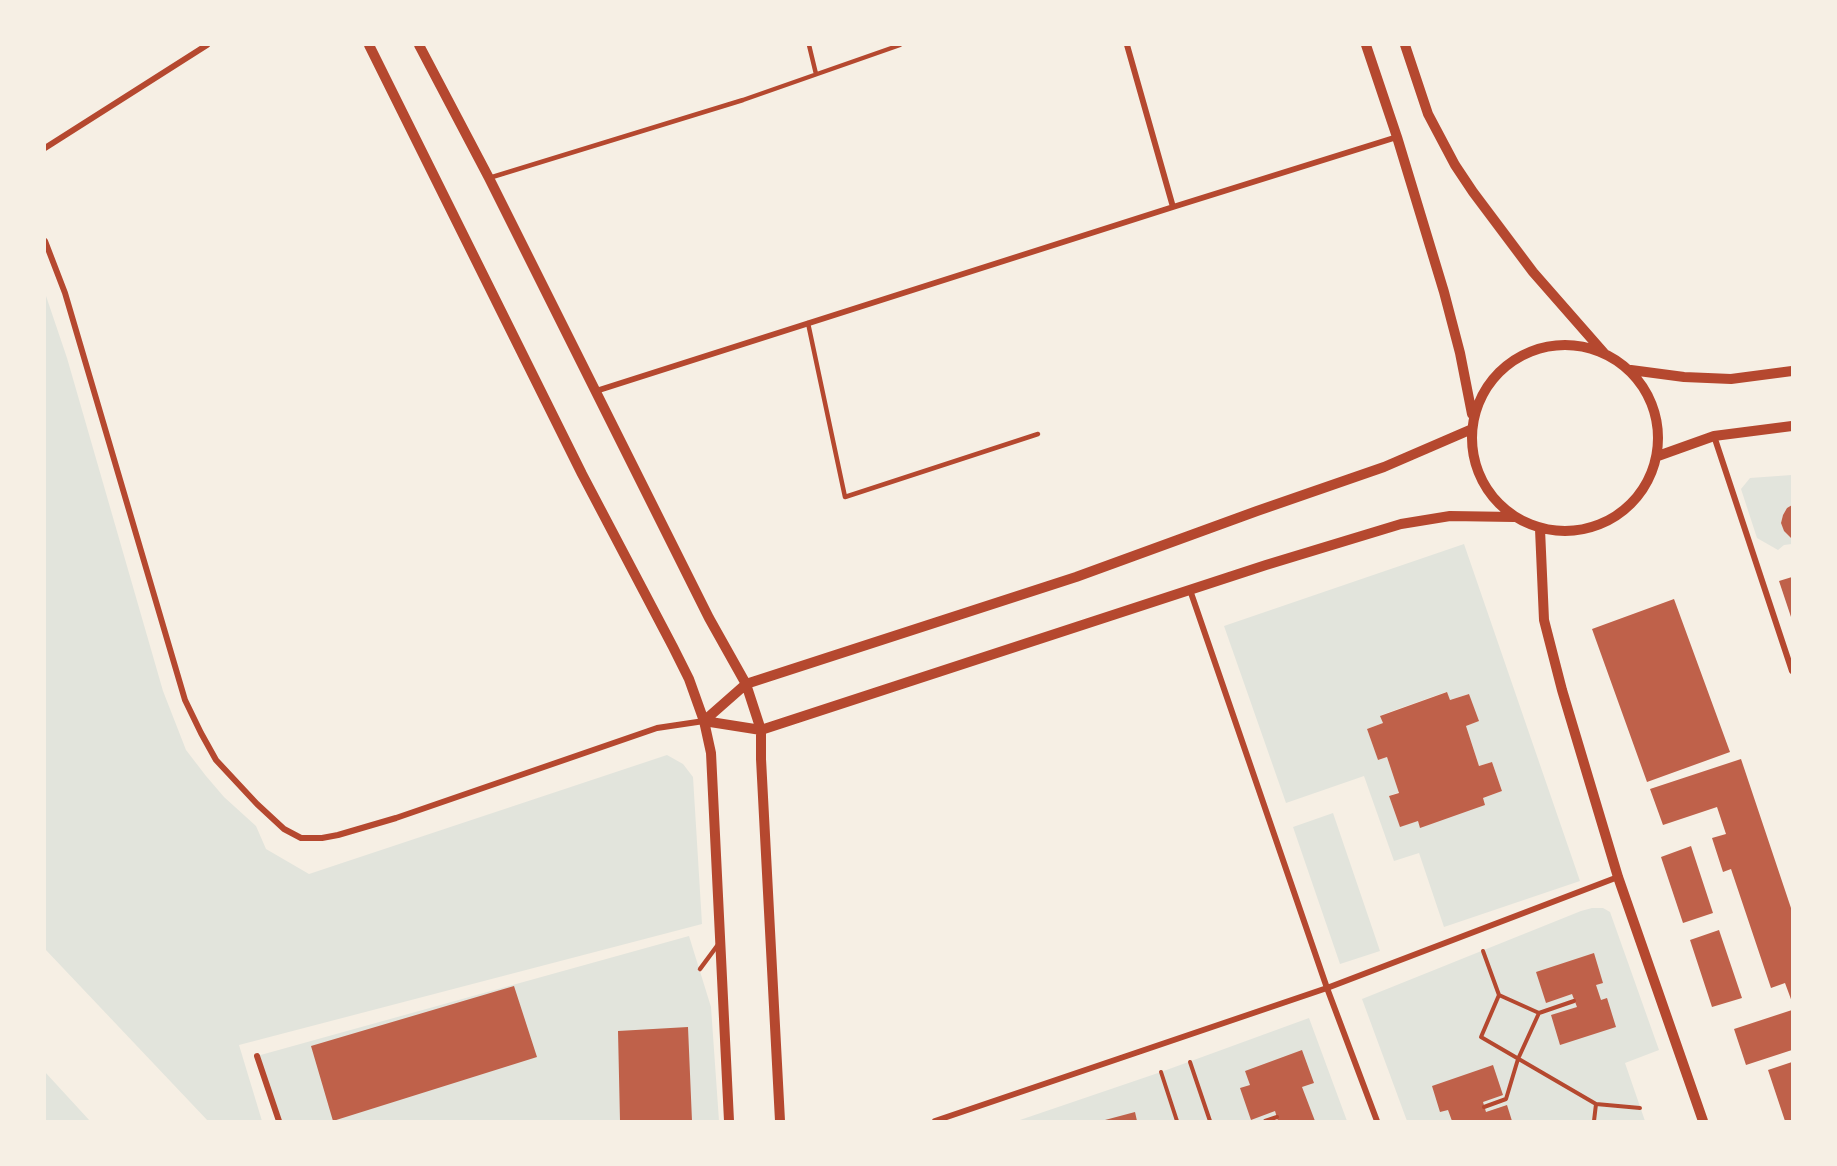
<!DOCTYPE html>
<style>
body{margin:0}
#map{position:relative;width:1837px;height:1166px;overflow:hidden;background:#f6efe4;font-family:"IBM Plex Sans",sans-serif}
canvas{display:block}
.frame{position:absolute;inset:0;border:46px solid #f6efe4;pointer-events:none}
</style>
<div id="map">
<canvas width="1837" height="1166"></canvas>
<div class="frame"></div>
</div>
<script>
const ctx = document.querySelector('canvas').getContext('2d');
ctx.lineJoin = 'round';
function fill(path, color) { ctx.fillStyle = color; ctx.fill(path, 'evenodd'); }
const poly = rows => new Path2D(rows.map(r => 'M' + r).join(''));
function strokePath(path, color, width, dash) { ctx.strokeStyle = color; ctx.lineWidth = width; ctx.lineCap = dash ? 'butt' : 'round'; ctx.setLineDash(dash || []); ctx.stroke(path); }
fill(poly([
 [45,293,67,358,163,691,186,750,206,776,224,797,256,826,266,849,309,874,667,755,683,764,693,777,702,924,239,1045,262,1121,208,1121,45,949],
 [1792,475,1792,505,1787,508,1783,515,1781,523,1784,531,1792,539,1792,544,1784,545,1778,550,1757,538,1741,489,1750,478],
 [1464,544,1580,881,1444,927,1419,853,1394,861,1364,776,1286,803,1224,626],
 [1446,692,1450,700,1469,694,1478,721,1466,726,1479,766,1492,762,1502,791,1483,798,1420,827,1418,821,1400,826,1389,796,1399,792,1387,757,1378,760,1367,729,1383,723,1381,715],
 [1333,813,1380,951,1340,964,1293,827],
 [1592,908,1603,908,1610,912,1659,1050,1625,1063,1645,1121,1407,1121,1362,999,1581,911],
 [689,936,711,1007,719,1121,279,1121,257,1056],
 [1309,1018,1347,1121,1017,1121,1161,1072],
 [45,1072,90,1121,45,1121]
]), '#e2e4dc');
fill(poly([
 [1792,505,1792,539,1784,531,1781,523,1783,515,1787,508],
 [1792,577,1792,620,1779,581],
 [1674,599,1730,752,1647,782,1592,629],
 [1447,692,1450,700,1469,694,1479,721,1466,726,1479,766,1492,762,1502,791,1483,798,1485,805,1420,828,1418,821,1400,827,1389,796,1399,793,1387,757,1378,760,1367,729,1383,723,1380,716],
 [1741,759,1792,911,1792,1002,1785,983,1771,988,1731,869,1723,872,1712,838,1726,834,1717,807,1663,825,1650,789],
 [1691,846,1713,913,1683,923,1661,857],
 [1719,930,1742,998,1712,1007,1690,940],
 [1594,953,1603,983,1596,985,1601,1000,1607,998,1616,1027,1560,1045,1551,1015,1577,1007,1572,994,1546,1003,1536,972],
 [514,986,537,1057,333,1121,311,1046],
 [1792,1010,1792,1050,1746,1065,1734,1029],
 [688,1027,692,1121,620,1121,618,1031],
 [1302,1050,1314,1083,1302,1087,1315,1121,1278,1121,1275,1111,1251,1120,1240,1088,1250,1085,1245,1071],
 [1792,1062,1792,1121,1785,1121,1768,1070],
 [1493,1065,1503,1095,1483,1102,1486,1112,1507,1105,1512,1121,1452,1121,1448,1110,1440,1112,1432,1086],
 [1135,1112,1137,1121,1105,1121,1105,1120]
]), '#bf614a');
strokePath(poly([
 [1483,951,1499,995,1481,1037,1596,1104,1594,1121],
 [1539,1013,1574,1001],
 [1190,1062,1210,1121],
 [1161,1072,1177,1121],
 [1596,1104,1640,1108],
 [1484,1107,1506,1099,1518,1059,1539,1013,1499,995],
 [1265,1121,1277,1117]
]), '#b5482f', 4);
strokePath(poly([
 [809,45,816,74],
 [489,178,743,100,900,45],
 [808,323,845,497,1038,434],
 [700,969,717,946]
]), '#b5482f', 4.5);
strokePath(poly([
 [1127,45,1173,207,1397,137],
 [45,148,207,45],
 [45,241,65,293,185,700,201,733,216,760,257,804,284,829,301,838,322,838,338,835,396,818,657,728,704,721],
 [596,391,1173,207],
 [1714,436,1792,671],
 [1190,590,1327,988,1618,877],
 [257,1056,279,1121],
 [935,1121,1327,988,1377,1121]
]), '#b5482f', 6);
strokePath(poly([
 [369,45,582,474,673,647,689,679,704,721,711,753,729,1121],
 [419,45,489,178,709,618,746,684,761,730,761,759,780,1121],
 [1366,45,1397,137,1444,292,1460,353,1472,414],
 [1405,45,1428,114,1455,165,1473,192,1533,272,1604,353],
 '1472 438a93 93 0 1 1 186 0a93 93 0 1 1-186 0Z',
 [1631,370,1684,377,1731,379,1792,371],
 [1658,456,1714,436,1792,426],
 [1540,529,1544,620,1562,690,1618,877,1703,1121],
 [704,721,761,730,1266,565,1401,524,1450,516,1514,517],
 [704,721,746,684,1076,577,1257,511,1384,467,1472,429]
]), '#b5482f', 10);
</script>
